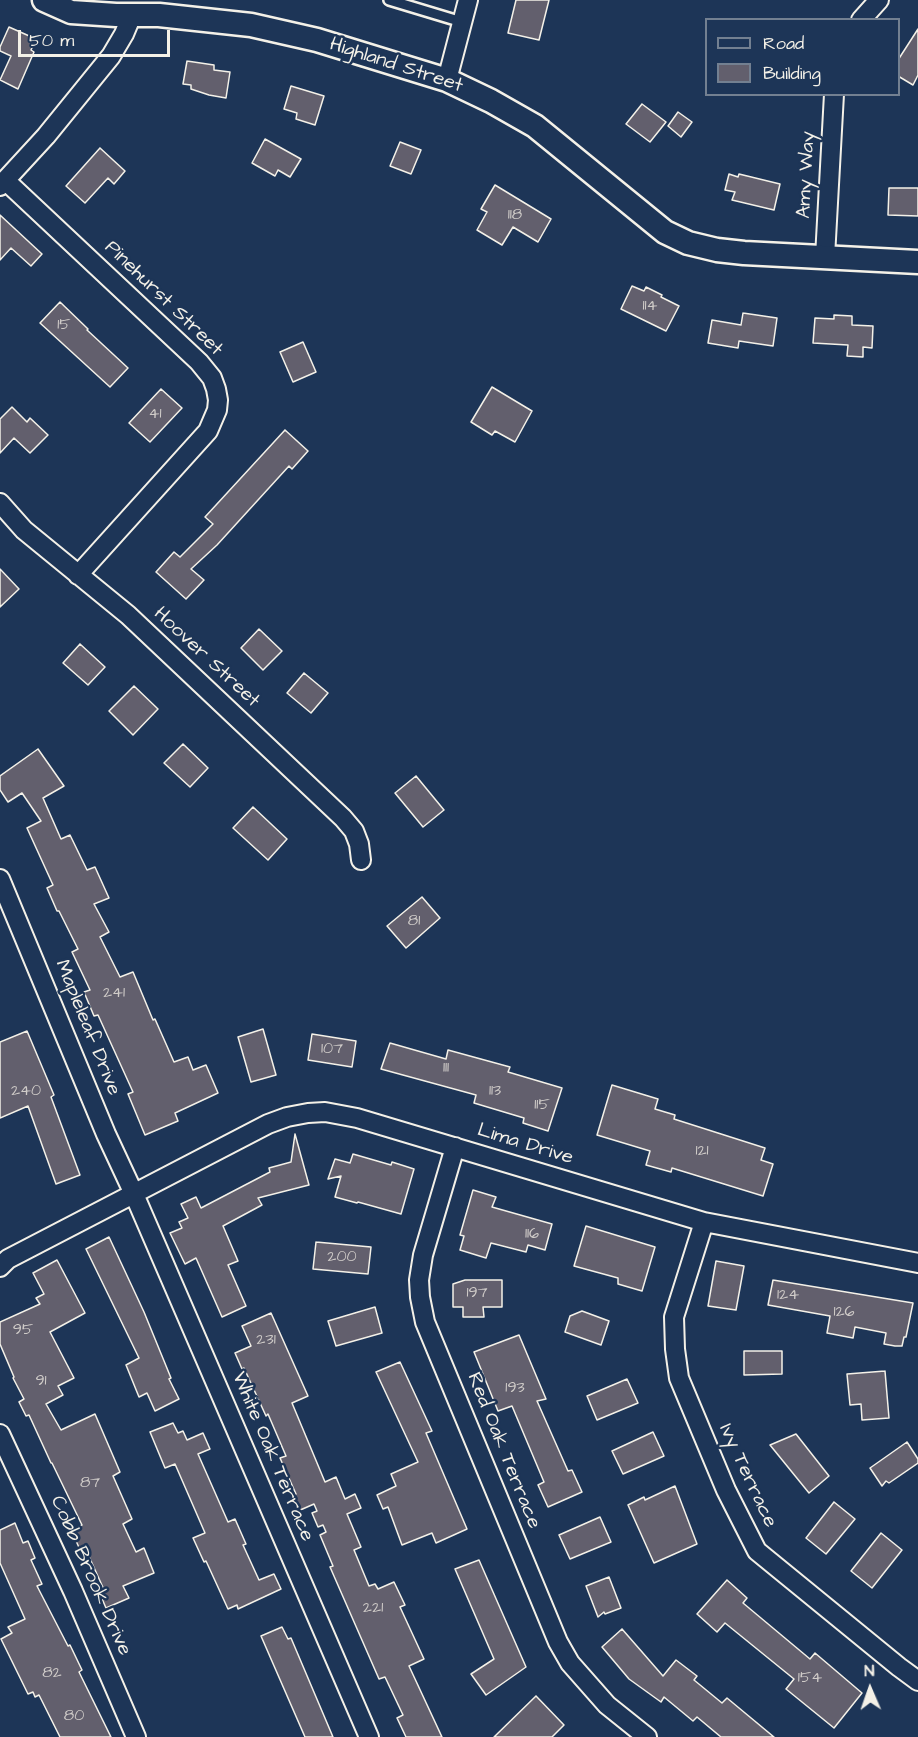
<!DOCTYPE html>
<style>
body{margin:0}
#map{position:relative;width:918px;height:1737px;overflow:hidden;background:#1d3557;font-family:"Architects Daughter",sans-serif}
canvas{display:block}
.legend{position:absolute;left:705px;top:18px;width:195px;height:78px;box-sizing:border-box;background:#1d3557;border:2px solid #738091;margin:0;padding:8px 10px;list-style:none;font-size:18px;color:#f4f1e8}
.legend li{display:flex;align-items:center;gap:12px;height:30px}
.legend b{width:30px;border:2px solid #738091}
.north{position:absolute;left:840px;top:1659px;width:60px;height:60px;-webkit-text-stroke:4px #1d3557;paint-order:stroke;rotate:358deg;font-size:16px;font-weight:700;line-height:24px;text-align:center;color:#f4f1e8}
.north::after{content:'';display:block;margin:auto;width:21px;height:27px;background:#f4f1e8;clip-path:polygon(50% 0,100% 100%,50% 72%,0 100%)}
.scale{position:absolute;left:18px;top:30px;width:152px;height:27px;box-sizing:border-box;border:3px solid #f4f1e8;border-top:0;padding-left:8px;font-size:18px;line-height:21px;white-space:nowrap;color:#f4f1e8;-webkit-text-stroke:4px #1d3557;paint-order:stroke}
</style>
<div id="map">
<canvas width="918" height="1737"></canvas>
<ul class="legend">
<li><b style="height:8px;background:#1d3557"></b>Road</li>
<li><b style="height:16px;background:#625f6d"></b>Building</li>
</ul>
<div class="north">N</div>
<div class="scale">50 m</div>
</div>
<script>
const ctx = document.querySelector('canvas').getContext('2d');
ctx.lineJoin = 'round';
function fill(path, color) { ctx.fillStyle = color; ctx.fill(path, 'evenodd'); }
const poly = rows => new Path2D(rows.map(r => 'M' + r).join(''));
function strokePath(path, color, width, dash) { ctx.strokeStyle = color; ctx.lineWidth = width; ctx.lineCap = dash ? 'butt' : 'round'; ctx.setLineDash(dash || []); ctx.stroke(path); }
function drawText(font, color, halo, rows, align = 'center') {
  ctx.font = font + ' "Architects Daughter",sans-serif'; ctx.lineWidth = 5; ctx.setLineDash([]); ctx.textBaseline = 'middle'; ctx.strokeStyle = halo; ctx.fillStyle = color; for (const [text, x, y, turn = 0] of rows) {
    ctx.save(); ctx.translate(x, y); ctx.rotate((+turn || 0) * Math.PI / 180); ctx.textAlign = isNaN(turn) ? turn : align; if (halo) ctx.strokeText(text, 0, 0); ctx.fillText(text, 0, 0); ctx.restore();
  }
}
const building = poly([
 [516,0,549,0,539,40,508,33,516,0],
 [9,27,36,39,31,50,34,52,18,89,0,80,11,56,0,51,0,47,9,27],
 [918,29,918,75,913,85,898,76,898,60,918,29],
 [187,61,214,65,214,70,230,72,226,98,209,95,191,89,191,85,183,84,187,61],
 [291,86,324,96,315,125,296,119,297,113,284,109,291,86],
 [642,104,666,122,650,142,626,124,642,104],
 [678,112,692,122,681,137,668,126,678,112],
 [265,139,301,159,290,177,278,170,275,176,252,163,265,139],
 [400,142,421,150,411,174,390,166,400,142],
 [100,148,125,171,114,184,108,178,85,203,66,186,100,148],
 [729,174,738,177,739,174,780,184,774,210,732,200,735,192,725,190,729,174],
 [495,185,551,219,538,242,513,227,502,245,477,230,487,212,481,209,495,185],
 [889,188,918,188,918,216,888,215,889,188],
 [0,215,42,254,31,266,11,248,0,260,0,215],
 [632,286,644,291,646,287,662,295,661,297,679,306,666,331,621,309,632,286],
 [60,302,88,329,87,330,128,368,110,387,40,323,60,302],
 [743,313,777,318,773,346,739,341,738,348,708,343,712,320,741,325,743,313],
 [834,315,852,316,852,325,873,326,872,348,863,347,863,357,847,356,848,345,813,343,815,318,834,319,834,315],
 [303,342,316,372,293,382,280,352,303,342],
 [492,387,532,411,515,442,495,431,492,435,471,422,492,387],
 [161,389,182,408,150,442,129,423,161,389],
 [12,407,27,422,30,418,48,435,30,453,14,438,0,453,0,419,12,407],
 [285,430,308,451,292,469,289,466,217,545,191,569,204,580,186,599,156,572,174,552,180,557,213,524,205,517,285,430],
 [0,569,19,589,0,607,0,569],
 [259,629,282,651,263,670,241,648,259,629],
 [80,644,105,667,88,685,63,663,80,644],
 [304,673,328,693,311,713,287,693,304,673],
 [134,686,158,709,133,735,109,711,134,686],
 [183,744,208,768,190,787,164,763,183,744],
 [38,749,64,786,43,798,61,839,70,835,87,870,95,867,109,898,94,904,109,932,100,937,120,977,133,972,153,1020,155,1019,174,1062,188,1057,193,1070,206,1065,218,1093,175,1113,178,1121,145,1135,128,1094,133,1092,98,1015,94,1016,84,992,90,990,72,952,78,949,59,911,57,911,47,888,53,885,27,828,41,821,22,793,8,802,0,790,0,776,38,749],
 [416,776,444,810,423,827,395,793,416,776],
 [253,807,287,839,268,860,233,828,253,807],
 [422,897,440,918,406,948,387,926,422,897],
 [263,1029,276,1075,251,1082,238,1037,263,1029],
 [27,1031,54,1095,51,1097,80,1175,56,1184,28,1106,0,1118,0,1042,27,1031],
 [312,1034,356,1041,352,1067,308,1060,312,1034],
 [390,1043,446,1059,448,1050,510,1067,508,1072,562,1088,548,1131,523,1123,524,1118,474,1103,476,1095,381,1069,390,1043],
 [612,1085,658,1099,655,1109,675,1115,674,1119,765,1148,761,1160,773,1164,763,1196,672,1168,671,1172,646,1165,650,1151,597,1135,612,1085],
 [295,1134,309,1185,258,1198,262,1205,223,1226,238,1261,228,1265,246,1306,222,1317,196,1258,185,1264,170,1233,182,1228,179,1222,188,1218,181,1204,196,1197,201,1208,270,1172,269,1168,291,1162,295,1134],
 [353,1154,391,1165,392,1162,414,1169,401,1214,358,1202,357,1203,335,1197,341,1176,328,1179,335,1159,350,1163,353,1154],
 [473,1190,496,1197,492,1207,552,1224,545,1250,528,1245,526,1252,491,1243,486,1258,460,1250,464,1236,460,1235,473,1190],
 [586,1226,655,1247,642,1291,618,1284,618,1278,574,1266,586,1226],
 [109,1237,144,1312,171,1378,169,1379,179,1399,155,1411,147,1393,139,1397,126,1365,139,1358,86,1249,109,1237],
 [316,1242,371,1247,368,1274,313,1269,316,1242],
 [57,1260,85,1313,50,1332,74,1378,58,1386,63,1395,46,1404,61,1430,95,1414,120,1472,113,1476,132,1519,123,1524,136,1552,144,1548,154,1573,123,1586,129,1598,106,1608,100,1594,105,1592,87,1552,82,1554,71,1530,82,1525,52,1463,51,1463,29,1415,26,1416,19,1402,24,1399,13,1378,14,1377,0,1344,0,1322,40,1304,36,1298,44,1294,33,1273,57,1260],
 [716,1261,744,1266,736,1310,708,1306,716,1261],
 [465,1280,502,1280,502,1307,483,1307,484,1317,463,1317,463,1307,453,1307,453,1284,465,1280],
 [773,1280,913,1303,906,1337,904,1337,902,1346,895,1346,884,1344,886,1333,855,1327,853,1338,827,1333,830,1316,768,1305,773,1280],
 [375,1307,382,1333,336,1346,328,1321,375,1307],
 [582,1311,609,1321,601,1345,565,1332,570,1316,582,1311],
 [271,1313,308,1396,292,1403,325,1482,336,1477,345,1499,355,1494,361,1508,347,1514,361,1547,354,1550,369,1586,375,1584,378,1589,394,1582,405,1605,400,1607,424,1659,409,1666,442,1737,406,1737,397,1718,403,1715,385,1677,379,1679,330,1567,333,1566,320,1535,326,1532,323,1525,318,1527,312,1513,317,1511,314,1504,298,1511,292,1496,296,1494,280,1458,286,1456,268,1414,266,1416,244,1368,242,1369,235,1353,251,1346,242,1326,271,1313],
 [519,1335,546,1399,537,1401,568,1471,572,1470,582,1492,548,1507,538,1485,544,1482,512,1406,498,1411,474,1352,519,1335],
 [744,1351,782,1351,782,1374,744,1375,744,1351],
 [400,1362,432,1431,426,1433,467,1529,436,1543,432,1533,402,1545,388,1507,383,1509,377,1495,396,1486,391,1474,418,1462,376,1372,400,1362],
 [885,1371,889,1418,862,1420,861,1404,850,1405,847,1374,885,1371],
 [627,1379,638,1403,597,1420,587,1396,627,1379],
 [173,1423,178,1433,183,1431,187,1440,203,1433,210,1449,198,1454,228,1522,235,1519,246,1544,243,1545,259,1580,274,1574,281,1589,238,1609,237,1605,228,1609,206,1561,204,1562,193,1538,205,1533,175,1464,165,1468,150,1432,173,1423],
 [653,1432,664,1456,623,1474,612,1451,653,1432],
 [796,1434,829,1476,809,1493,770,1445,796,1434],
 [907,1442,918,1459,918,1463,889,1483,886,1481,882,1486,870,1468,907,1442],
 [675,1486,697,1544,654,1563,628,1505,644,1497,645,1500,675,1486],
 [834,1502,855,1519,826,1554,806,1538,834,1502],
 [600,1517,611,1542,570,1559,559,1535,600,1517],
 [15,1523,23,1543,28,1541,35,1558,31,1560,42,1584,37,1586,68,1646,70,1645,82,1670,79,1672,111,1737,60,1737,39,1695,35,1697,33,1692,28,1694,1,1639,12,1633,8,1627,25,1619,0,1563,0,1530,15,1523],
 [881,1533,902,1550,872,1588,851,1571,881,1533],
 [479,1560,526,1667,486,1695,471,1674,494,1659,455,1569,479,1560],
 [609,1577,621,1608,605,1614,604,1612,598,1617,586,1586,609,1577],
 [727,1580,747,1598,743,1603,810,1659,815,1653,862,1693,834,1728,786,1689,794,1679,725,1623,717,1632,697,1614,727,1580],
 [282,1627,288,1639,291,1638,333,1737,305,1737,261,1636,282,1627],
 [622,1629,663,1676,676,1660,697,1676,694,1680,722,1703,727,1698,774,1737,721,1737,697,1717,693,1721,664,1697,661,1702,629,1679,602,1647,622,1629],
 [536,1696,564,1725,552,1737,494,1737,536,1696]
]);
fill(building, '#625f6d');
strokePath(building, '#f4f1e8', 1.5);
const service = poly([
 [389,0,462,22]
]);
const minor = poly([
 [861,20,879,0],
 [447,80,468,0],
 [5,180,199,362,212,378,216,389,218,400,217,410,208,431,78,575],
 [0,186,46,136,111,56,124,34,132,15],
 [825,257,834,94],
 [0,503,24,530,128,615,343,818,354,831,359,844,361,860],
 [0,879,106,1134,134,1194,369,1737],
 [455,1147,423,1255,419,1280,420,1297,425,1322,558,1642,570,1663,607,1705,647,1737],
 [704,1222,674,1317,675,1349,679,1378,726,1490,757,1551,899,1667,918,1681],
 [0,1267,8,1259,268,1124,287,1117,308,1113,325,1112,357,1118,704,1222,918,1263],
 [0,1434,73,1591,136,1737]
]);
const tertiary = poly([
 [44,0,71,12,116,15,159,15,251,25,317,40,447,80,491,101,535,126,665,232,688,243,717,250,744,253,918,262]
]);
strokePath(service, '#f4f1e8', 14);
strokePath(minor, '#f4f1e8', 22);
strokePath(tertiary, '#f4f1e8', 27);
strokePath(service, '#1d3557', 9);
strokePath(minor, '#1d3557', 18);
strokePath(tertiary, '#1d3557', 22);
drawText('16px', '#d0ccc9', null, [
 ["118",515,216],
 ["114",650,307],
 ["15",64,326],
 ["41",155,415],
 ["81",414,922],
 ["241",114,994],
 ["107",332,1050],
 ["111",446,1069],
 ["240",26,1092],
 ["113",495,1092],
 ["115",542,1106],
 ["121",702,1152],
 ["116",532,1235],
 ["200",342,1258],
 ["197",477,1294],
 ["124",788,1296],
 ["126",844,1313],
 ["95",23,1331],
 ["231",266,1341],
 ["91",41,1382],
 ["193",515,1389],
 ["87",90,1484],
 ["221",373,1609],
 ["82",52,1674],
 ["154",810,1679],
 ["80",74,1717]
]);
drawText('20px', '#f4f1e8', '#1d3557', [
 ["Highland Street",396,66,18],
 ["Amy Way",807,175,-87],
 ["Pinehurst Street",163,299,44],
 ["Hoover Street",206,658,43],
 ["Mapleleaf Drive",87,1028,68],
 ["Lima Drive",525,1145,17],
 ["Red Oak Terrace",503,1451,68],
 ["White Oak Terrace",272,1457,67],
 ["Ivy Terrace",747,1476,65],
 ["Cobb Brook Drive",90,1576,66]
]);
</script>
